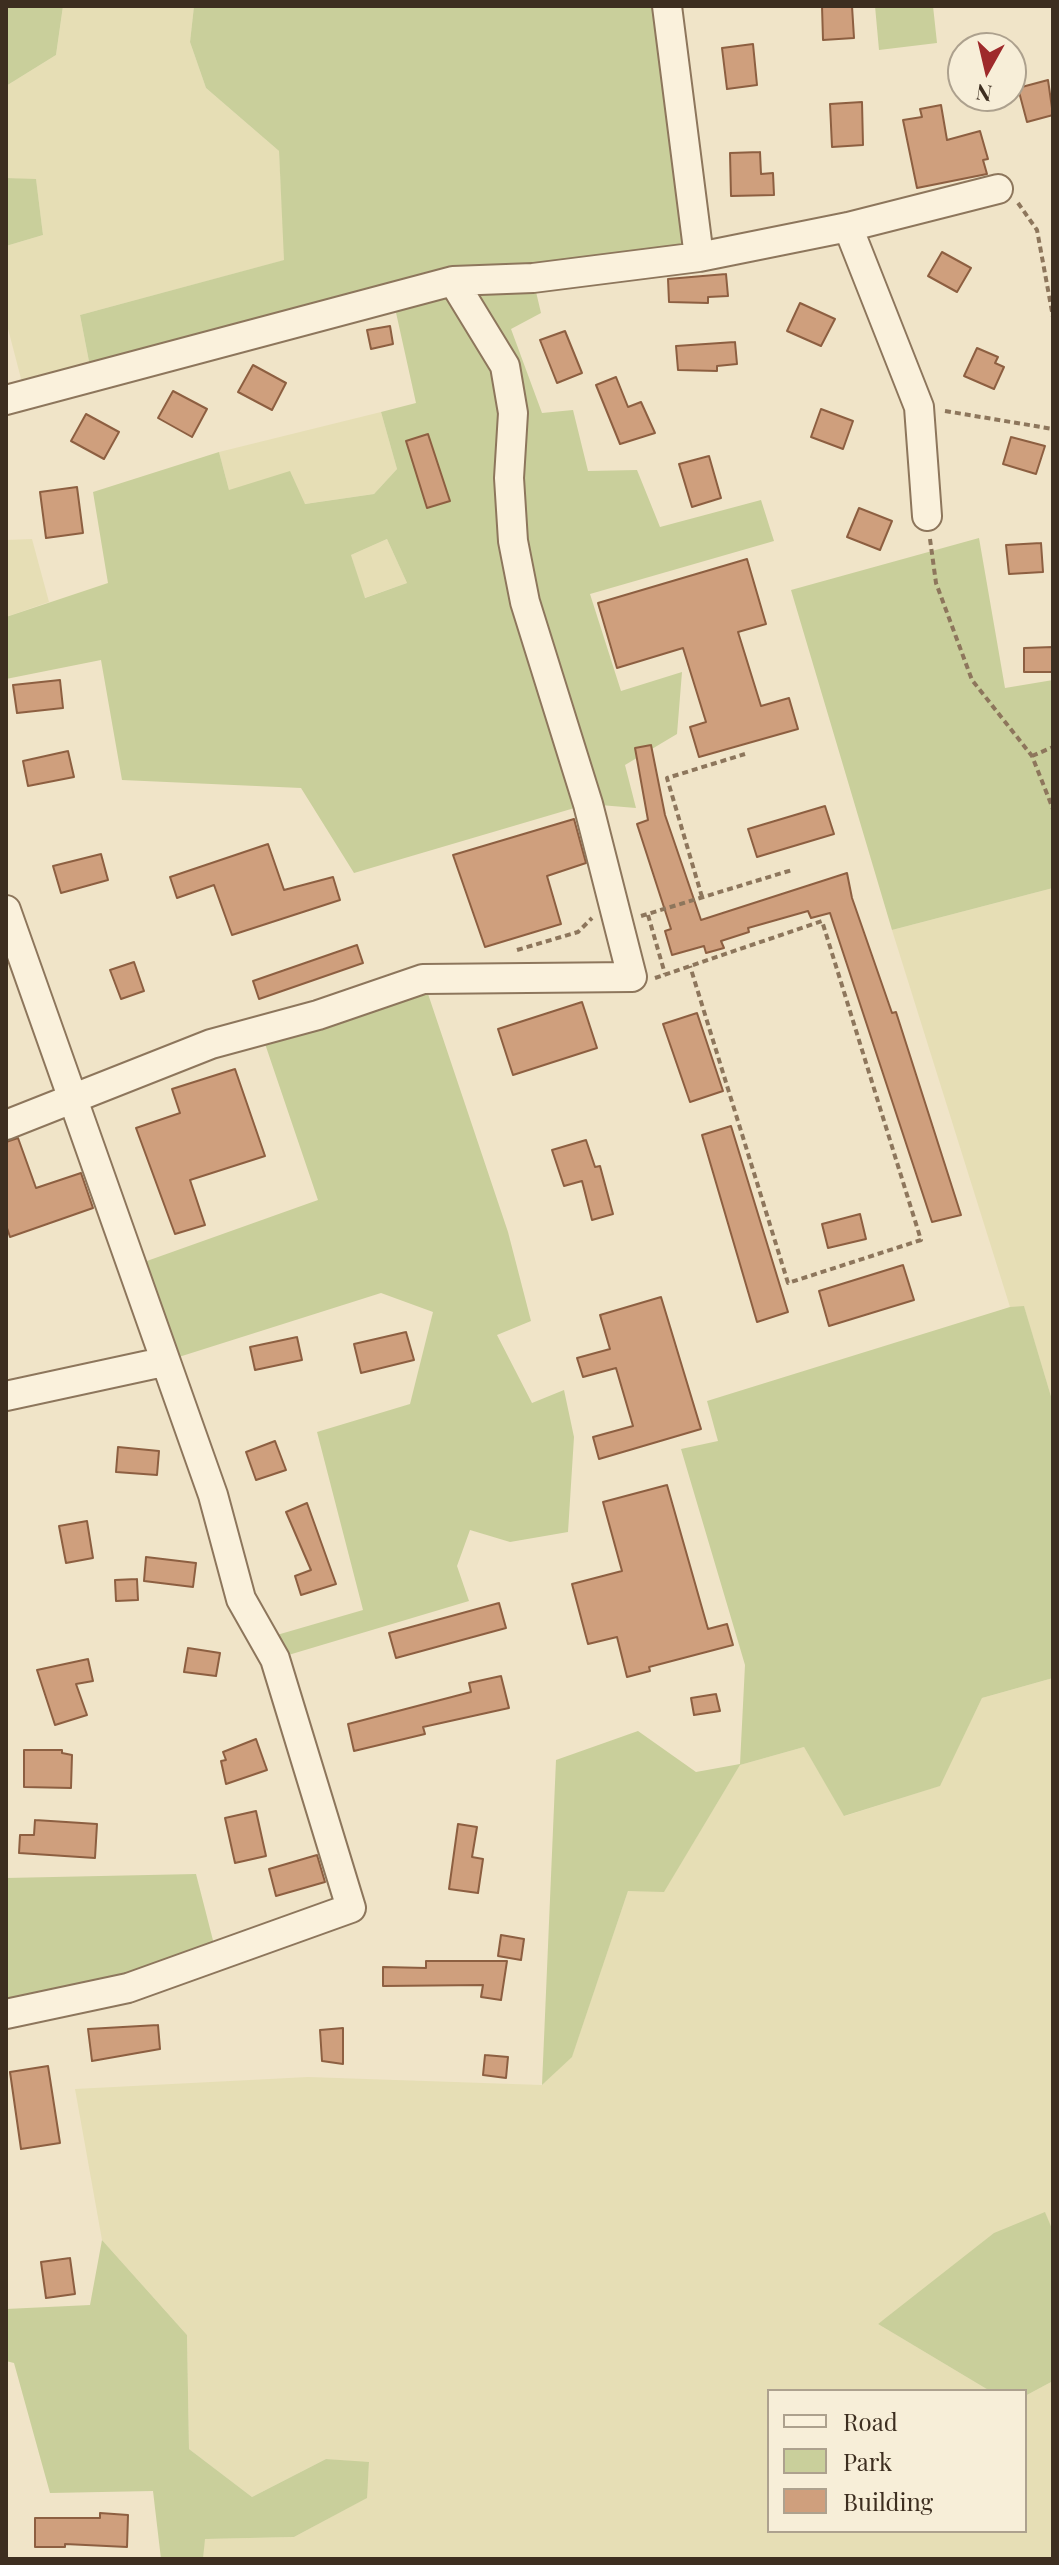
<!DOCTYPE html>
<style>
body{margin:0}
#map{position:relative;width:1059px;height:2565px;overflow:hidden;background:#f0e4c8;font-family:"Playfair Display",serif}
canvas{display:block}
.frame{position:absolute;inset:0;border:8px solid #3d2e20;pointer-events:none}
.legend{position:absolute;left:767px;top:2389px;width:260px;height:144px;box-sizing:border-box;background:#f7eed8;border:2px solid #ada18e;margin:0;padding:10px 14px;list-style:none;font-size:24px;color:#3d2e20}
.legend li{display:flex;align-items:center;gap:16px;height:40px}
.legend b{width:40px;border:2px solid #ada18e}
.north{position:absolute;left:947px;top:32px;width:80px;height:80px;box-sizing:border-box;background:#f7eed8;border:2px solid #ada18e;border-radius:50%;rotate:188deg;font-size:22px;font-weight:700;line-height:32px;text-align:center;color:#3d2e20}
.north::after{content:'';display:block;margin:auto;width:28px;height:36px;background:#9e2a2b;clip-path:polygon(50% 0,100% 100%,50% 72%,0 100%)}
</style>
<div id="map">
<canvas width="1059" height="2565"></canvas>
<div class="frame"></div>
<ul class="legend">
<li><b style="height:10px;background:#faf1dc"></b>Road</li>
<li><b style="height:22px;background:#c9cf9b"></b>Park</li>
<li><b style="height:22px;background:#cf9f7d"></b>Building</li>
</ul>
<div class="north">N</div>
</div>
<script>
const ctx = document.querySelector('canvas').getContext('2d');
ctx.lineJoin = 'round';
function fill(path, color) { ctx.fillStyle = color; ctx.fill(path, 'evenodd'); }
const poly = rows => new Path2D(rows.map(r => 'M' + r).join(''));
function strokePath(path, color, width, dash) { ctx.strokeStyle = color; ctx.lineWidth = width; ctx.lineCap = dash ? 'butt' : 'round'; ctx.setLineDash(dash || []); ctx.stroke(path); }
fill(poly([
 [63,6,194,6,190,42,206,88,279,151,285,260,80,315,92,377,25,394,6,321,6,246,43,235,36,180,6,178,6,86,56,55],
 [381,412,397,469,374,494,304,504,229,490,219,452],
 [32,539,49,602,6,617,6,540],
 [387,539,407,583,364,598,351,555],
 [1053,888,1053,1403,1024,1307,1010,1307,892,930],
 [1053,1678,1053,2231,1045,2213,878,2324,990,2391,769,2391,769,2531,1025,2531,1025,2396,1053,2381,1053,2559,203,2559,204,2539,294,2537,366,2498,369,2463,326,2459,252,2497,189,2449,187,2335,102,2240,75,2089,308,2077,542,2085,572,2056,628,1891,664,1891,740,1765,804,1747,845,1816,939,1786,982,1698]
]), '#e6deb5');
fill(poly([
 [6,6,63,6,56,55,6,86],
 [194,6,667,6,699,257,533,279,541,313,511,329,542,413,573,410,588,471,637,470,660,527,761,500,774,541,590,594,621,691,682,672,677,734,625,765,636,808,588,804,354,873,301,788,122,780,101,660,6,679,6,617,108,583,93,492,219,452,229,490,290,471,305,504,374,494,397,469,381,412,416,403,393,299,92,377,80,315,284,260,279,151,206,88,190,42],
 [387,539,407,583,365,598,351,555],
 [875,6,933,6,937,43,879,50],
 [6,178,36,179,43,235,6,246],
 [979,538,1005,688,1053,680,1053,888,892,930,791,590],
 [423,979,508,1232,531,1321,497,1335,532,1403,564,1390,574,1437,568,1532,510,1542,470,1530,457,1566,469,1601,275,1659,263,1639,363,1610,317,1432,410,1404,433,1312,381,1293,163,1362,130,1267,318,1200,260,1029],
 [1024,1306,1053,1403,1053,1678,982,1698,940,1786,844,1816,804,1747,740,1765,664,1892,628,1891,572,2057,542,2085,556,1760,638,1731,696,1772,740,1764,745,1665,681,1449,718,1441,707,1401,1010,1307],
 [196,1874,217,1956,6,2014,6,1878],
 [1045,2212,1053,2231,1053,2381,1025,2396,1025,2391,990,2391,878,2324,994,2233],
 [102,2240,187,2335,189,2449,252,2497,326,2459,369,2462,367,2498,294,2537,205,2539,203,2559,161,2559,153,2491,50,2493,14,2363,6,2361,6,2309,90,2305]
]), '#c9cf9b');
const building = poly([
 [822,6,852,6,854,38,823,40,822,6],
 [753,44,757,85,727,89,722,48,753,44],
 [1048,80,1053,115,1027,122,1018,88,1048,80],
 [862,102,863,145,832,147,830,104,862,102],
 [941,105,947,140,980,131,988,159,983,160,987,174,917,188,903,120,922,117,920,109,941,105],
 [760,152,761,174,773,173,774,195,731,196,730,153,760,152],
 [942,252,971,268,957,292,928,276,942,252],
 [726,274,728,296,708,297,708,303,669,302,668,279,726,274],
 [800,303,835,319,821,346,787,331,800,303],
 [390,326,393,344,371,349,367,330,390,326],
 [565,331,582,373,557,383,540,340,565,331],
 [735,342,737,364,717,366,717,371,678,370,676,346,735,342],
 [977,348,998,357,995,363,1004,367,994,389,964,376,977,348],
 [253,365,286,383,272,410,238,392,253,365],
 [616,377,628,407,641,402,655,433,620,444,596,385,616,377],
 [173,391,207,409,192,437,158,418,173,391],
 [821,409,853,421,843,449,811,437,821,409],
 [86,414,119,432,104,459,71,441,86,414],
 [428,434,450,501,427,508,406,441,428,434],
 [1011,437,1045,446,1036,474,1003,464,1011,437],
 [709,456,721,498,692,507,679,464,709,456],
 [77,487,83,533,46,538,40,492,77,487],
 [859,508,892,521,880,550,847,537,859,508],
 [1041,543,1043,572,1009,574,1006,545,1041,543],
 [747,559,766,624,738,632,761,706,789,698,798,729,699,757,690,727,706,722,683,648,617,668,598,603,747,559],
 [1053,647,1053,672,1024,672,1024,648,1053,647],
 [60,680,63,708,17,713,13,685,60,680],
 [651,745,665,815,701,920,847,873,852,898,892,1013,896,1012,961,1215,932,1222,830,913,811,918,808,911,748,928,749,932,721,941,724,948,706,953,704,946,672,955,665,931,671,929,637,824,648,820,635,748,651,745],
 [68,751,74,777,28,786,23,761,68,751],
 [825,806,834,834,757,857,748,829,825,806],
 [574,819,586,863,547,876,561,924,485,947,453,855,574,819],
 [268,844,284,890,333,877,340,900,232,935,214,885,177,898,170,877,268,844],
 [101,854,108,880,61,893,53,866,101,854],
 [357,945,363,963,259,999,253,981,357,945],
 [134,962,144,991,121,999,110,970,134,962],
 [582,1002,597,1048,513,1075,498,1029,582,1002],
 [697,1013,723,1091,690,1102,663,1024,697,1013],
 [235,1069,265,1156,190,1180,205,1225,175,1234,136,1128,180,1113,172,1089,235,1069],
 [731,1126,788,1312,757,1322,702,1135,731,1126],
 [18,1138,36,1188,81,1173,93,1208,10,1237,6,1225,6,1142,18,1138],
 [586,1140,595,1167,600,1166,613,1214,592,1220,582,1181,564,1186,552,1150,586,1140],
 [860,1214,866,1239,828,1248,822,1224,860,1214],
 [903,1265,914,1300,829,1326,819,1291,903,1265],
 [661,1297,701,1429,599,1459,593,1437,633,1426,616,1368,583,1377,577,1358,610,1349,600,1315,661,1297],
 [406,1332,414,1360,361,1373,354,1344,406,1332],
 [297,1337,302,1360,255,1370,250,1347,297,1337],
 [275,1441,286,1470,256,1480,246,1452,275,1441],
 [118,1447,159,1451,157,1475,116,1472,118,1447],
 [667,1485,708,1629,727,1624,733,1645,649,1667,650,1671,627,1677,617,1637,588,1644,572,1584,622,1571,603,1502,667,1485],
 [307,1503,336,1584,301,1595,295,1576,311,1570,286,1512,307,1503],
 [87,1521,93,1558,66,1563,59,1526,87,1521],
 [146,1557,196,1563,193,1587,144,1581,146,1557],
 [137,1579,138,1600,116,1601,115,1580,137,1579],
 [499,1603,506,1628,396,1658,389,1633,499,1603],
 [188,1648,220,1653,216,1676,184,1672,188,1648],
 [88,1659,93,1681,76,1684,87,1715,55,1725,37,1670,88,1659],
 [501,1676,509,1708,423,1727,425,1734,354,1751,348,1724,471,1692,469,1683,501,1676],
 [716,1694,720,1711,694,1715,691,1698,716,1694],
 [256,1739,267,1770,226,1784,221,1761,226,1760,223,1752,256,1739],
 [24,1750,62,1750,62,1753,72,1755,71,1788,24,1787,24,1750],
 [256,1811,266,1856,235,1863,225,1818,256,1811],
 [35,1820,97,1824,95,1858,19,1853,20,1835,34,1835,35,1820],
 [458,1824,477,1827,472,1857,483,1859,478,1893,449,1889,458,1824],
 [317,1855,325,1882,276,1896,269,1869,317,1855],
 [501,1935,524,1939,521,1960,498,1956,501,1935],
 [426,1961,507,1961,501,2000,481,1997,483,1985,383,1986,383,1967,426,1968,426,1961],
 [158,2025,160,2049,92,2061,88,2029,158,2025],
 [343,2028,343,2064,322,2061,320,2030,343,2028],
 [485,2055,508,2057,506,2078,483,2075,485,2055],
 [48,2066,60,2143,21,2149,10,2072,48,2066],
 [70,2258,75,2294,46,2298,41,2262,70,2258],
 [100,2513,128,2515,127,2547,65,2544,65,2547,35,2547,35,2518,100,2518,100,2513]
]);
fill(building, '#cf9f7d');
strokePath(building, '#8d5f41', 2);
const minor = poly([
 [667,6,699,257],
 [848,227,919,407,927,516],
 [6,400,453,281,533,278,699,257,848,227,998,189],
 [6,910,213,1495,241,1599,275,1659,351,1908,128,1988,6,2014],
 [6,1125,211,1044,318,1015,423,979,632,977,588,804,525,602,513,541,509,478,513,413,505,366,453,281],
 [6,1396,163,1362]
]);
strokePath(minor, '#8d765c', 32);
strokePath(poly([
 [1018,203,1037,230,1053,317],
 [945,411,1053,429],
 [930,539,936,583,972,680,1032,756,1053,809],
 [1032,756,1053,747],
 [702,897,667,778,745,754],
 [648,915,665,974],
 [641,916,792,870],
 [517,950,578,932,592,918],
 [655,978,822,921,921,1240,788,1283,690,966]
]), '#8d765c', 4, [6, 4]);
strokePath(minor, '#faf1dc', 28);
</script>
